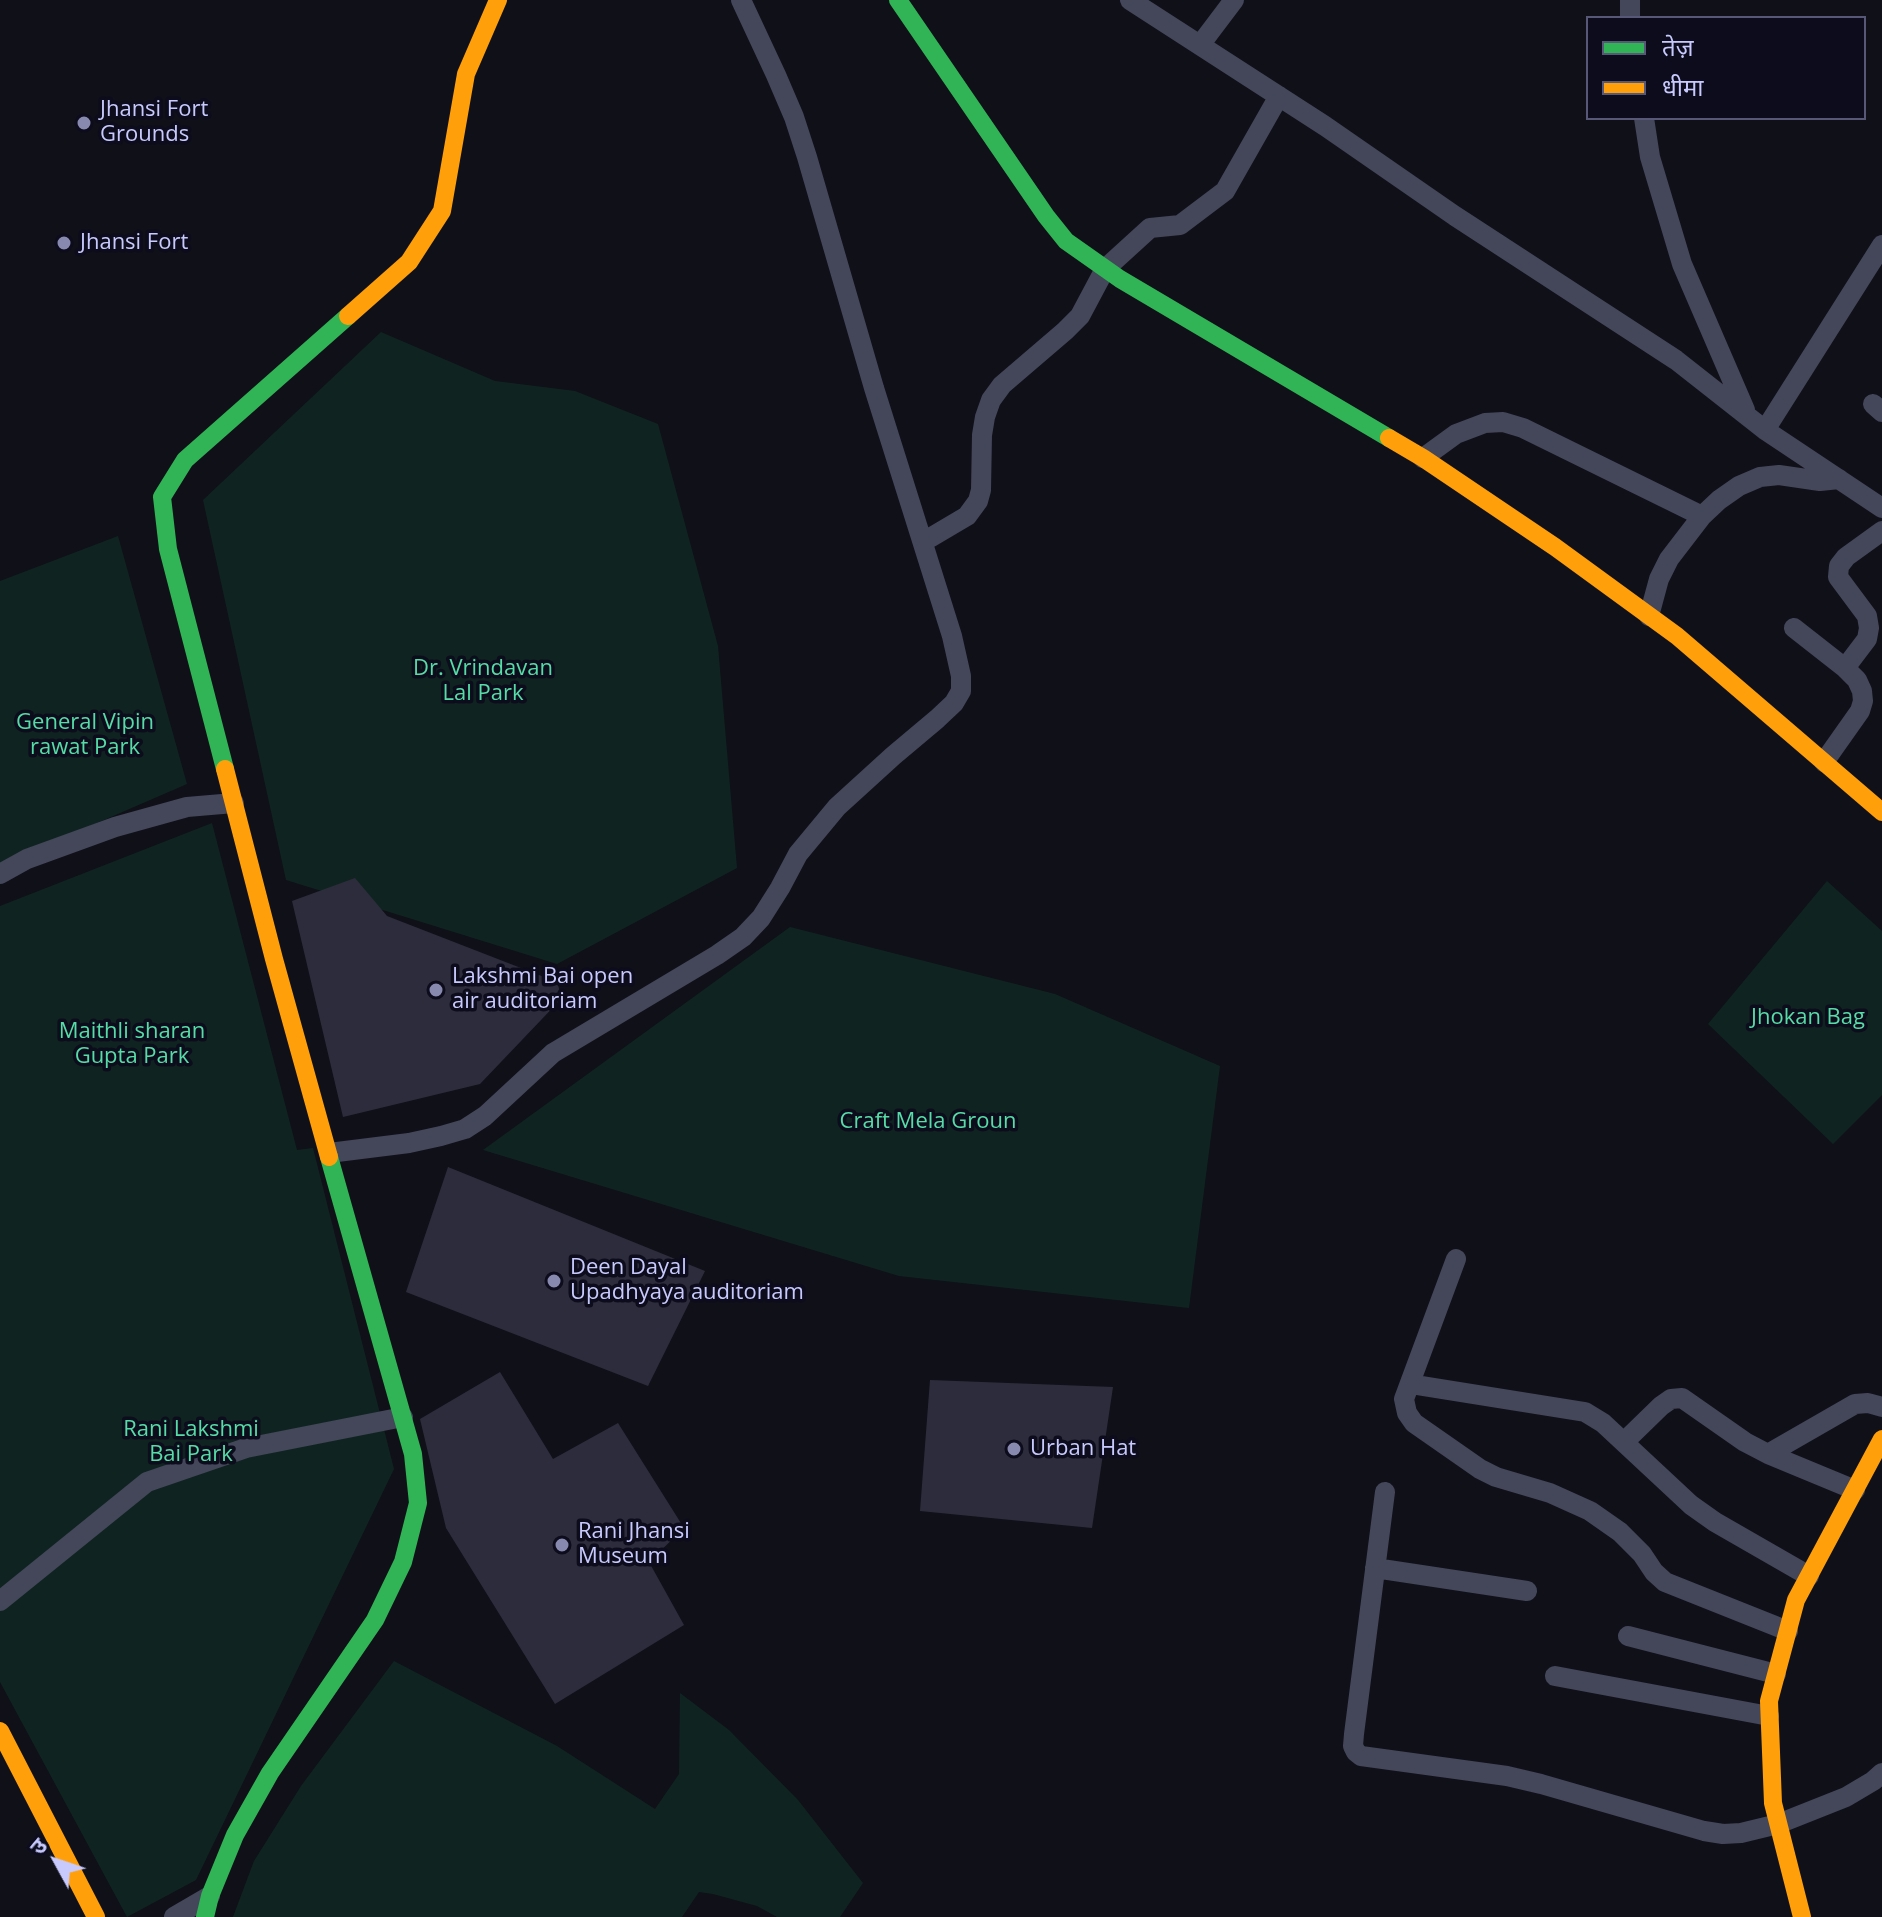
<!DOCTYPE html>
<meta charset="utf-8">
<style>
body{margin:0}
#map{position:relative;width:1882px;height:1917px;overflow:hidden;background:#101019;font-family:"Open Sans","Noto Sans Devanagari",sans-serif}
canvas{display:block}
.legend{position:absolute;left:1586px;top:16px;width:280px;height:104px;box-sizing:border-box;background:#0c0c1d;border:2px solid #575877;margin:0;padding:10px 14px;list-style:none;font-size:24px;color:#c8cafe}
.legend li{display:flex;align-items:center;gap:16px;height:40px}
.legend b{width:40px;border:2px solid #575877}
.north{position:absolute;left:16px;top:1821px;width:80px;height:80px;-webkit-text-stroke:6px #0c0c1d;paint-order:stroke;rotate:310deg;font-size:22px;font-weight:700;line-height:32px;text-align:center;color:#c8cafe}
.north::after{content:'';display:block;margin:auto;width:28px;height:36px;background:#c8cafe;clip-path:polygon(50% 0,100% 100%,50% 72%,0 100%)}
</style>
<div id="map">
<canvas width="1882" height="1917"></canvas>
<ul class="legend">
<li><b style="height:10px;background:#30b455"></b>तेज़</li>
<li><b style="height:10px;background:#ff9f0a"></b>धीमा</li>
</ul>
<div class="north">उ</div>
</div>
<script>
const ctx = document.querySelector('canvas').getContext('2d');
ctx.lineJoin = 'round';
function fill(path, color) { ctx.fillStyle = color; ctx.fill(path, 'evenodd'); }
const poly = rows => new Path2D(rows.map(r => 'M' + r).join(''));
function strokePath(path, color, width, dash) { ctx.strokeStyle = color; ctx.lineWidth = width; ctx.lineCap = dash ? 'butt' : 'round'; ctx.setLineDash(dash || []); ctx.stroke(path); }
function drawText(font, color, halo, rows, align = 'center') {
  ctx.font = font + ' "Open Sans",sans-serif'; ctx.lineWidth = 7; ctx.setLineDash([]); ctx.textBaseline = 'middle'; ctx.strokeStyle = halo; ctx.fillStyle = color; for (const [text, x, y, turn = 0] of rows) {
    ctx.save(); ctx.translate(x, y); ctx.rotate((+turn || 0) * Math.PI / 180); ctx.textAlign = isNaN(turn) ? turn : align; if (halo) ctx.strokeText(text, 0, 0); ctx.fillText(text, 0, 0); ctx.restore();
  }
}
fill(poly([
 [381,332,495,381,575,391,658,424,718,646,737,868,557,964,286,880,203,500],
 [118,536,187,784,0,865,0,581],
 [212,823,297,1150,313,1148,394,1469,196,1880,127,1917,0,1682,0,906],
 [1827,881,1882,931,1882,1095,1833,1144,1708,1024],
 [790,927,1055,994,1220,1066,1189,1308,899,1276,483,1150],
 [394,1661,557,1746,655,1809,679,1774,680,1693,729,1730,798,1800,863,1883,840,1917,777,1917,757,1906,713,1894,699,1892,682,1917,233,1917,254,1861,301,1786]
]), '#0f2421');
fill(poly([
 [355,878,387,916,557,982,562,998,480,1084,343,1117,292,901],
 [448,1167,705,1271,648,1386,406,1292],
 [500,1372,553,1459,618,1423,684,1528,649,1562,684,1625,555,1704,446,1528,420,1419],
 [930,1380,1113,1387,1092,1528,920,1511]
]), '#2d2c3c');
strokePath(poly([
 [1130,0,1325,126,1455,216,1676,360,1765,430,1882,508],
 [1630,0,1630,18],
 [1200,45,1234,0],
 [1644,118,1650,157,1682,264,1745,410],
 [1873,404,1882,412],
 [1765,430,1882,245],
 [1423,458,1456,434,1485,423,1503,422,1523,428,1702,516],
 [923,542,967,516,978,501,981,490,982,435,985,417,991,400,1002,385,1065,331,1080,316,1105,269,1150,228,1180,225,1225,191,1279,96],
 [1649,616,1659,579,1669,559,1702,516,1719,500,1739,486,1760,477,1779,475,1820,481,1839,479],
 [1794,628,1845,668],
 [1824,762,1860,711,1863,701,1862,691,1857,680,1845,668,1867,639,1869,628,1867,616,1838,577,1839,566,1846,557,1882,531],
 [0,874,27,859,115,827,187,807,234,803],
 [329,1153,409,1143,441,1136,465,1129,485,1116,553,1053,717,955,743,937,761,918,780,888,798,854,837,807,893,756,937,719,954,703,961,691,961,676,952,636,874,388,807,157,794,117,776,75,741,0],
 [1456,1259,1404,1399,1407,1413,1414,1423,1480,1469,1496,1477,1550,1493,1590,1511,1620,1532,1642,1554,1654,1572,1665,1582,1788,1631],
 [1410,1384,1585,1412,1603,1423,1691,1505,1715,1522,1809,1576],
 [1624,1442,1661,1406,1671,1399,1682,1398,1745,1442,1768,1454,1855,1490],
 [1768,1454,1855,1404,1868,1403,1882,1407],
 [1385,1492,1354,1734,1353,1746,1356,1752,1361,1756,1507,1776,1541,1784,1704,1831,1723,1834,1741,1833,1778,1824,1846,1797,1873,1781,1882,1773],
 [1375,1568,1527,1591],
 [0,1601,147,1482,246,1448,403,1417],
 [1628,1636,1776,1674],
 [1555,1676,1769,1716],
 [174,1917,210,1896]
]), '#44465a', 20);
strokePath(poly([
 [898,0,1046,216,1066,241,1120,279,1389,438],
 [225,769,168,549,162,497,185,460,348,316],
 [205,1917,210,1896,235,1835,270,1773,375,1620,403,1562,418,1503,413,1454,329,1157]
]), '#30b455', 18);
strokePath(poly([
 [348,316,409,262,442,211,466,74,498,0],
 [1389,438,1423,458,1555,547,1677,636,1882,812],
 [225,769,274,959,329,1157],
 [0,1731,96,1917],
 [1802,1917,1773,1803,1769,1701,1796,1600,1882,1439]
]), '#ff9f0a', 18);
for (const [x, y, r, color] of [
 [84,123,8,"#8889ae"],
 [64,243,8,"#8889ae"],
 [436,990,8,"#8889ae"],
 [554,1281,8,"#8889ae"],
 [1014,1449,8,"#8889ae"],
 [562,1545,8,"#8889ae"]
]) { const dot = new Path2D(); dot.arc(x, y, r, 0, 2 * Math.PI); ctx.fillStyle = color; ctx.fill(dot); strokePath(dot, '#0c0c1d', 3); }
drawText('22px', '#c8cafe', '#0c0c1d', [
 ["Jhansi Fort",100,110],
 ["Grounds",100,135],
 ["Jhansi Fort",80,243],
 ["Lakshmi Bai open",452,977],
 ["air auditoriam",452,1002],
 ["Deen Dayal",570,1268],
 ["Upadhyaya auditoriam",570,1293],
 ["Urban Hat",1030,1449],
 ["Rani Jhansi",578,1532],
 ["Museum",578,1557]
], 'left');
drawText('22px', '#56dca6', '#0c0c1d', [
 ["Dr. Vrindavan",483,669],
 ["Lal Park",483,694],
 ["General Vipin",85,723],
 ["rawat Park",85,748],
 ["Jhokan Bag",1808,1018],
 ["Maithli sharan",132,1032],
 ["Gupta Park",132,1057],
 ["Craft Mela Groun",928,1122],
 ["Rani Lakshmi",191,1430],
 ["Bai Park",191,1455]
]);
</script>
